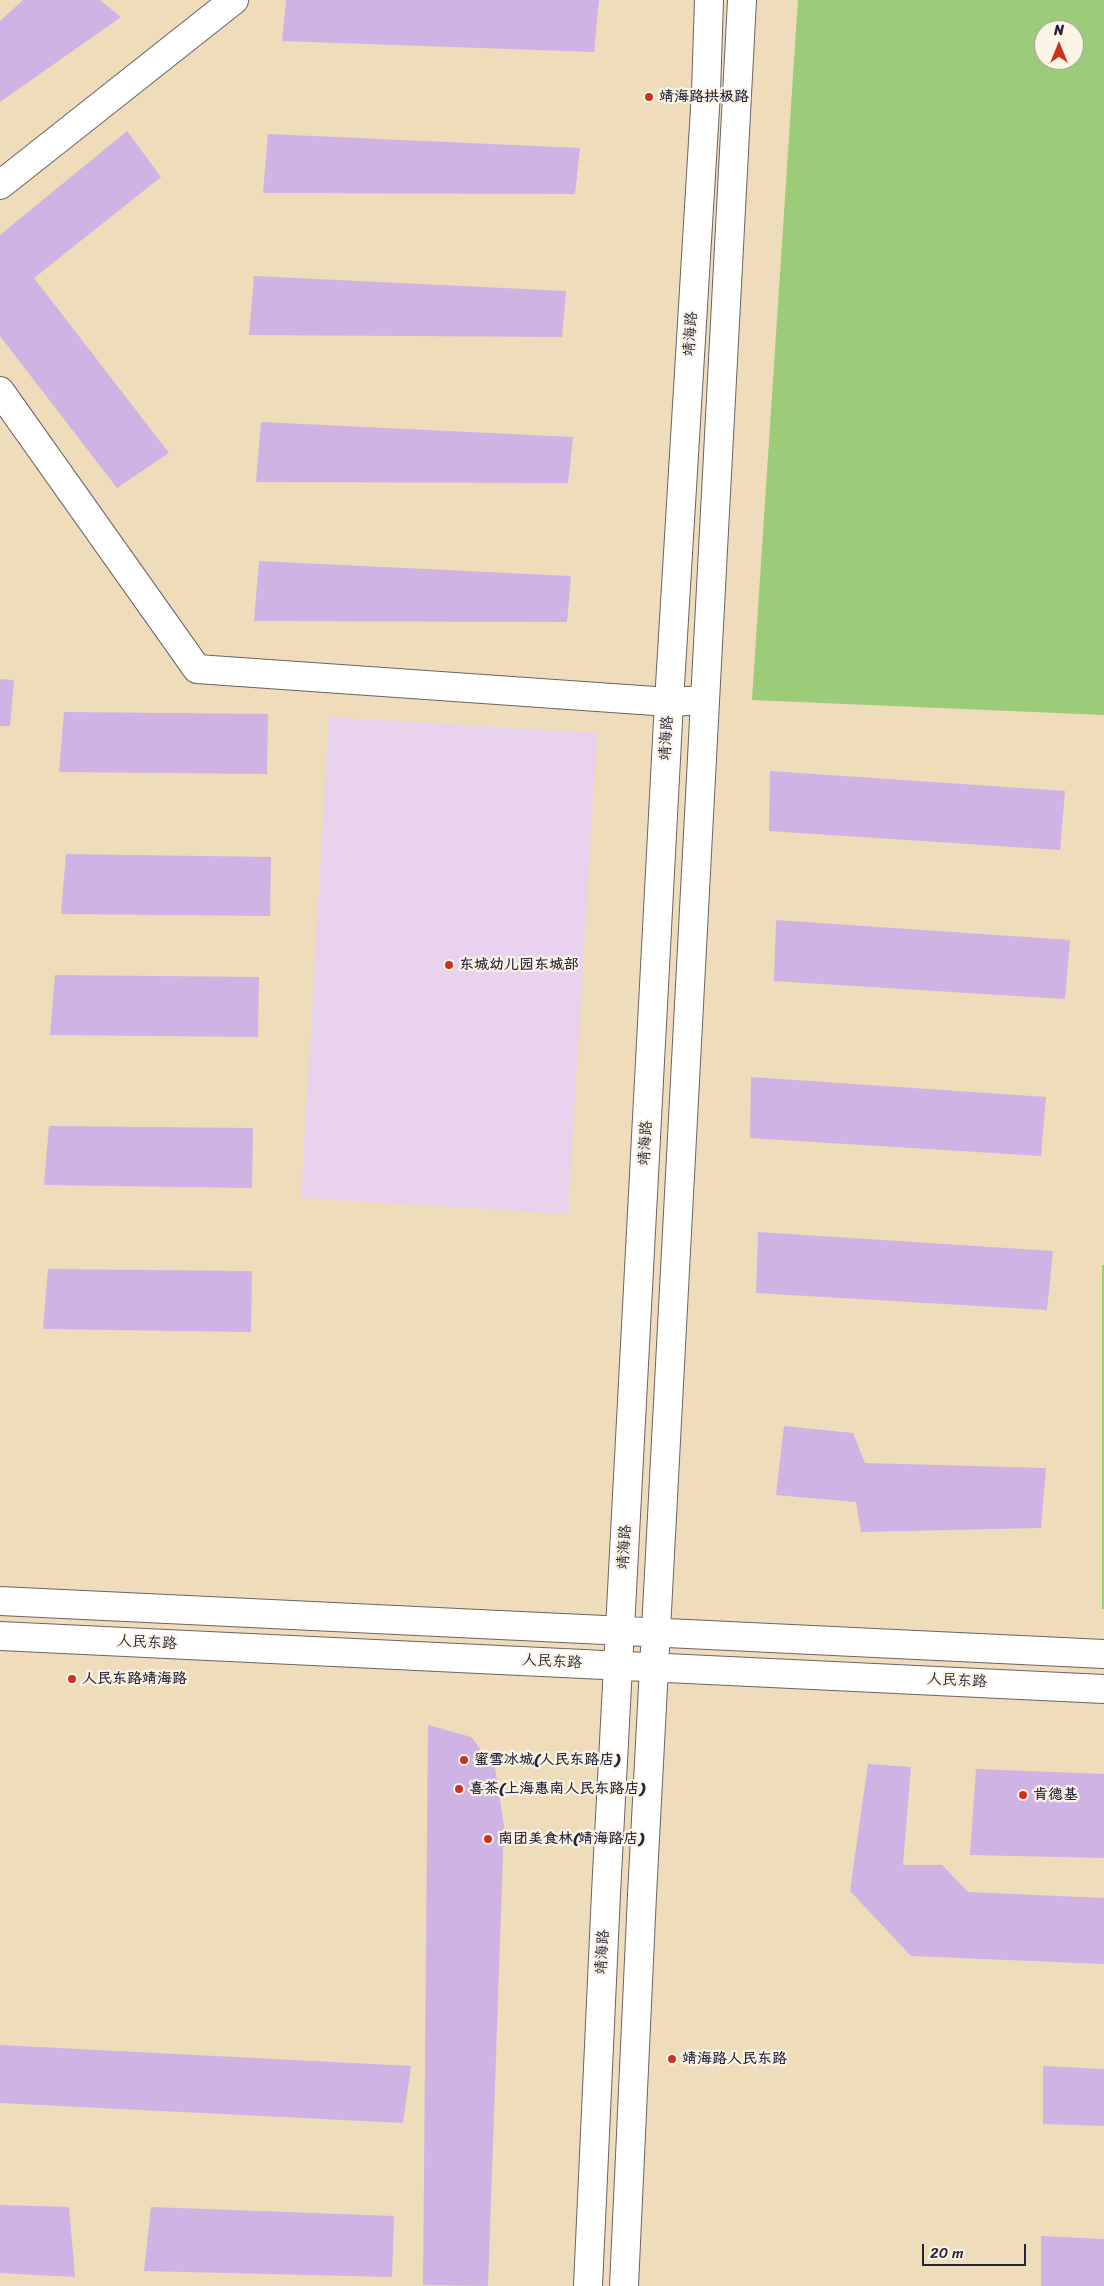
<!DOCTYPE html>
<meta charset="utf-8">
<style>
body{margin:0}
#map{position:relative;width:1104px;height:2286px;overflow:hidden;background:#efdcba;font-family:Sriracha,sans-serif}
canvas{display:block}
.north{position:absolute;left:1034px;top:20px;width:50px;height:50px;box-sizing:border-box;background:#fcf5e5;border:1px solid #a5a1a1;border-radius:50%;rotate:0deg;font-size:14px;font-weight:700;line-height:20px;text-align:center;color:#22223b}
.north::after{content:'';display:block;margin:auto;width:18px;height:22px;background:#c8321e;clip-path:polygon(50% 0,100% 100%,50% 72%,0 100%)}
.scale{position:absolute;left:922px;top:2244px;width:104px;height:22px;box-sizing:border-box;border:2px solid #22223b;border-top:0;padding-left:6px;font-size:15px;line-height:18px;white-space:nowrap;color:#22223b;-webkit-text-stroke:4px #fcf5e5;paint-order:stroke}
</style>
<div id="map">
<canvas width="1104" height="2286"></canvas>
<div class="north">N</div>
<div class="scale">20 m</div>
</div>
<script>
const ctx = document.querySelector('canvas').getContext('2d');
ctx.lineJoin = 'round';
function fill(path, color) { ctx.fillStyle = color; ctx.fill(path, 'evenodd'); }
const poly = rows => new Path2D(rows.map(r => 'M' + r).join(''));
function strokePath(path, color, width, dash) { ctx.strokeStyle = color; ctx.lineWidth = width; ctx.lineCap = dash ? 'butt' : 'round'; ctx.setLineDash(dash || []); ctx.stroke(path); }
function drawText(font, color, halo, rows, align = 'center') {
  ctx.font = font + ' Sriracha,"LXGW WenKai TC",sans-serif'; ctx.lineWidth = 4.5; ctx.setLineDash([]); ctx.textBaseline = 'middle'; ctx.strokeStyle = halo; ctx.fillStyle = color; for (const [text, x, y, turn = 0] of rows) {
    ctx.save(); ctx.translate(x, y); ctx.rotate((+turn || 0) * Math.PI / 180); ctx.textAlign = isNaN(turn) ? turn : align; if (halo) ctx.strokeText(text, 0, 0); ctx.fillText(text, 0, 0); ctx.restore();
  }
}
fill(poly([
 [329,717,597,733,568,1214,301,1198]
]), '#e8d2ee');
fill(poly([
 [798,0,1104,0,1104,715,752,700],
 [1044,30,1074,30,1074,60,1044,60],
 [1102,1265,1104,1265,1104,1609,1102,1609]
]), '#9ccb79');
fill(poly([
 [23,0,100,0,121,17,0,102,0,21],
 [286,0,599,0,594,52,282,41],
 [127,131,161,177,34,278,169,453,117,488,0,336,0,235],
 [268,134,580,148,575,194,263,193],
 [254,276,566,291,562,337,249,335],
 [261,422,573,437,568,483,256,482],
 [259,561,571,576,567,622,254,621],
 [0,679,14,680,10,726,0,726],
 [64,712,268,714,267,774,59,772],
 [770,771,1065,791,1060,850,769,831],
 [66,854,271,857,270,916,61,914],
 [776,920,1070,940,1065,999,774,981],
 [55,975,259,977,258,1037,50,1035],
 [751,1077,1046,1097,1041,1156,750,1138],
 [49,1126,253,1128,252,1188,44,1185],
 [758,1232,1053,1251,1047,1310,756,1293],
 [48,1269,252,1271,251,1332,43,1329],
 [784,1426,853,1433,865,1463,1046,1468,1041,1528,861,1532,856,1502,776,1495],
 [428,1725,471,1737,495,1768,504,1827,488,2286,423,2285],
 [868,1764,911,1767,903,1865,942,1865,968,1892,1104,1898,1104,1964,911,1956,850,1891],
 [976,1769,1104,1774,1104,1858,970,1855],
 [0,2045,411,2066,403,2123,0,2103],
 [1043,2066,1104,2069,1104,2126,1043,2124],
 [0,2205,69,2207,75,2277,0,2273],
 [151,2207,394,2216,392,2277,144,2271],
 [1041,2236,1104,2239,1104,2286,1041,2286]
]), '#ceb3e4');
const street = poly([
 [0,185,234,0],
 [0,391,197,669,669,702,705,700]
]);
const secondary = poly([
 [0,1601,1104,1654],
 [0,1636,1104,1689],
 [588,2286,606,1893,669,702,706,92,709,0],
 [624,2286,642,1895,742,0]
]);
strokePath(street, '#6a6367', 30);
strokePath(secondary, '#6a6367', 30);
strokePath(street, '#fff', 28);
strokePath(secondary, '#fff', 28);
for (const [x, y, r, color] of [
 [649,97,5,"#c8321e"],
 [449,965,5,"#c8321e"],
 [72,1679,5,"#c8321e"],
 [464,1760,5,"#c8321e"],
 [459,1789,5,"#c8321e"],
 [1023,1795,5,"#c8321e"],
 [488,1839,5,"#c8321e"],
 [672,2059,5,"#c8321e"]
]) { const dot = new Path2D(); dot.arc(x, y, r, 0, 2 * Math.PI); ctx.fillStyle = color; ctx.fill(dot); strokePath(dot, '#fcf5e5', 2); }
drawText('bold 15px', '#22223b', '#fcf5e5', [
 ["靖海路拱极路",659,97],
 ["东城幼儿园东城部",459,965],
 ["人民东路靖海路",82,1679],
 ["蜜雪冰城(人民东路店)",474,1760],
 ["喜茶(上海惠南人民东路店)",469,1789],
 ["肯德基",1033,1795],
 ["南团美食林(靖海路店)",498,1839],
 ["靖海路人民东路",682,2059]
], 'left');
drawText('15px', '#22223b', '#fcf5e5', [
 ["靖海路",691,334,-86],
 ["靖海路",667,738,-87],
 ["靖海路",646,1143,-87],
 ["靖海路",625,1547,-87],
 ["人民东路",147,1643,3],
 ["人民东路",552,1662,3],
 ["人民东路",957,1681,3],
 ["靖海路",603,1952,-87]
]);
</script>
